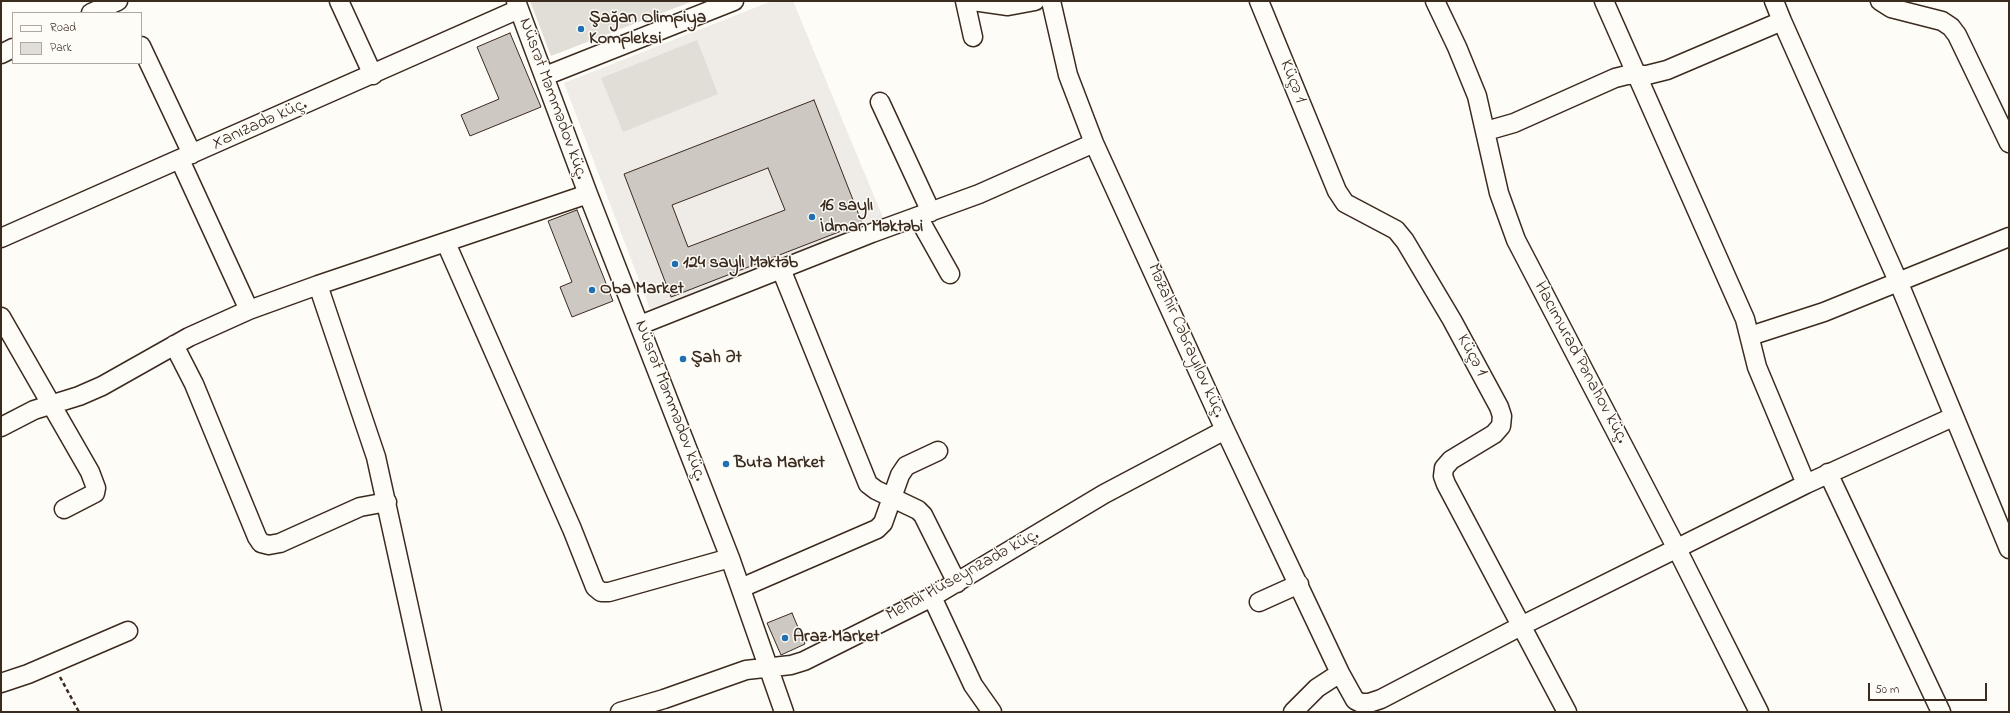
<!DOCTYPE html>
<meta charset="utf-8">
<style>
body{margin:0}
#map{position:relative;width:2010px;height:713px;overflow:hidden;background:#fdfcf7;font-family:"Indie Flower",sans-serif}
canvas{display:block}
.frame{position:absolute;inset:0;border:2px solid #3b2a1e;pointer-events:none}
.legend{position:absolute;left:12px;top:12px;width:130px;height:52px;box-sizing:border-box;background:#fdfcf7;border:1px solid #afa8a0;margin:0;padding:5px 7px;list-style:none;font-size:12px;color:#3b2a1e}
.legend li{display:flex;align-items:center;gap:8px;height:20px}
.legend b{width:20px;border:1px solid #afa8a0}
.scale{position:absolute;left:1868px;top:683px;width:119px;height:18px;box-sizing:border-box;border:2px solid #3b2a1e;border-top:0;padding-left:5px;font-size:12px;line-height:14px;white-space:nowrap;color:#3b2a1e;-webkit-text-stroke:3px #fdfcf7;paint-order:stroke}
</style>
<div id="map">
<canvas width="2010" height="713"></canvas>
<div class="frame"></div>
<ul class="legend">
<li><b style="height:5px;background:#fdfcf7"></b>Road</li>
<li><b style="height:11px;background:#e1ded7"></b>Park</li>
</ul>
<div class="scale">50 m</div>
</div>
<script>
const ctx = document.querySelector('canvas').getContext('2d');
ctx.lineJoin = 'round';
function fill(path, color) { ctx.fillStyle = color; ctx.fill(path, 'evenodd'); }
const poly = rows => new Path2D(rows.map(r => 'M' + r).join(''));
function strokePath(path, color, width, dash) { ctx.strokeStyle = color; ctx.lineWidth = width; ctx.lineCap = dash ? 'butt' : 'round'; ctx.setLineDash(dash || []); ctx.stroke(path); }
function drawText(font, color, halo, rows, align = 'center') {
  ctx.font = font + ' "Indie Flower",sans-serif'; ctx.lineWidth = 3; ctx.setLineDash([]); ctx.textBaseline = 'middle'; ctx.strokeStyle = halo; ctx.fillStyle = color; for (const [text, x, y, turn = 0] of rows) {
    ctx.save(); ctx.translate(x, y); ctx.rotate((+turn || 0) * Math.PI / 180); ctx.textAlign = isNaN(turn) ? turn : align; if (halo) ctx.strokeText(text, 0, 0); ctx.fillText(text, 0, 0); ctx.restore();
  }
}
fill(poly([
 [772,1,793,1,884,220,650,309,564,83]
]), '#efece7');
fill(poly([
 [530,1,693,1,551,56],
 [697,40,718,94,623,132,601,78]
]), '#e1ded7');
const building = poly([
 [510,33,541,107,470,136,461,115,499,99,477,47,510,33],
 [814,100,862,223,671,297,624,174,814,100],
 [768,168,785,210,688,247,672,205,768,168],
 [577,210,613,301,572,317,560,287,572,282,548,221,577,210],
 [792,613,805,644,781,655,767,623,792,613]
]);
fill(building, '#cdc8c2');
strokePath(building, '#3b2a1e', 1);
const minor = poly([
 [339,1,373,75],
 [516,1,588,194,730,558,784,712],
 [965,1,973,37],
 [973,1,1008,6,1035,1],
 [1051,1,1068,75,1094,143,1225,430,1340,673,1355,700,1361,703,1369,703,1381,699,1521,626,1806,484,1953,417],
 [1259,1,1337,191,1345,203,1396,230,1405,241,1452,320,1499,407,1502,416,1501,426,1494,434,1451,460,1444,468,1443,476,1446,484,1567,712],
 [1435,1,1457,47,1477,96,1499,193,1516,240,1677,549,1759,712],
 [1604,1,1745,319,1757,367,1806,484],
 [1774,1,1782,21,1898,281,2009,549],
 [1880,1,1891,8,1942,21,1951,27,1957,35,2009,143],
 [91,13,118,1],
 [141,46,192,154],
 [1,54,13,48],
 [545,76,734,1],
 [880,102,931,212],
 [1486,131,1514,123,1615,78,1627,75,1647,75,1667,70,1782,21],
 [180,160,249,310],
 [918,217,950,274],
 [1,238,519,9],
 [446,243,572,529,595,587,601,592,609,592,730,558],
 [781,269,868,484,876,490,918,510,923,515,957,583],
 [318,285,376,457,432,712],
 [1,317,90,472,96,488,95,493,64,509],
 [640,325,872,233,979,194,1094,143],
 [1750,336,1824,312,2009,237],
 [174,345,194,384,257,537,261,543,269,545,280,543,360,507,387,502],
 [1,427,34,410,79,396,102,386,189,337,249,310,318,285,588,194],
 [1828,473,1941,712],
 [741,588,877,529,883,523,900,475,906,466,938,451],
 [932,597,973,685,992,712],
 [1259,602,1299,584],
 [1,683,28,674,128,631],
 [620,712,664,699,746,670,791,665,804,661,932,597,1104,494,1225,430],
 [1293,712,1317,688,1340,673]
]);
strokePath(minor, '#3b2a1e', 21);
strokePath(poly([
 [60,677,79,712]
]), '#3b2a1e', 2.5, [4, 3]);
strokePath(minor, '#fdfcf7', 18);
for (const [x, y, r, color] of [
 [581,29,4,"#1f6fb2"],
 [812,217,4,"#1f6fb2"],
 [675,264,4,"#1f6fb2"],
 [592,290,4,"#1f6fb2"],
 [683,359,4,"#1f6fb2"],
 [726,464,4,"#1f6fb2"],
 [785,638,4,"#1f6fb2"]
]) { const dot = new Path2D(); dot.arc(x, y, r, 0, 2 * Math.PI); ctx.fillStyle = color; ctx.fill(dot); strokePath(dot, '#fdfcf7', 1.5); }
drawText('bold 18px', '#3b2a1e', '#fdfcf7', [
 ["Şağan Olimpiya",589,19],
 ["Kompleksi",589,40],
 ["16 saylı",820,207],
 ["İdman Məktəbi",820,228],
 ["124 saylı Məktəb",683,264],
 ["Oba Market",600,290],
 ["Şah Ət",691,359],
 ["Buta Market",734,464],
 ["Araz Market",793,638]
], 'left');
drawText('18px', '#3b2a1e', '#fdfcf7', [
 ["Küçə 1",1292,82,68],
 ["Nüsrət Məmmədov küç.",552,99,70],
 ["Xanızadə küç.",260,125,-24],
 ["Məzahir Cəbrayılov küç.",1185,341,66],
 ["Küçə 1",1471,356,61],
 ["Hacımurad Pənahov küç.",1580,363,62],
 ["Nüsrət Məmmədov küç.",669,401,69],
 ["Mehdi Hüseynzadə küç.",963,576,-29]
]);
</script>
